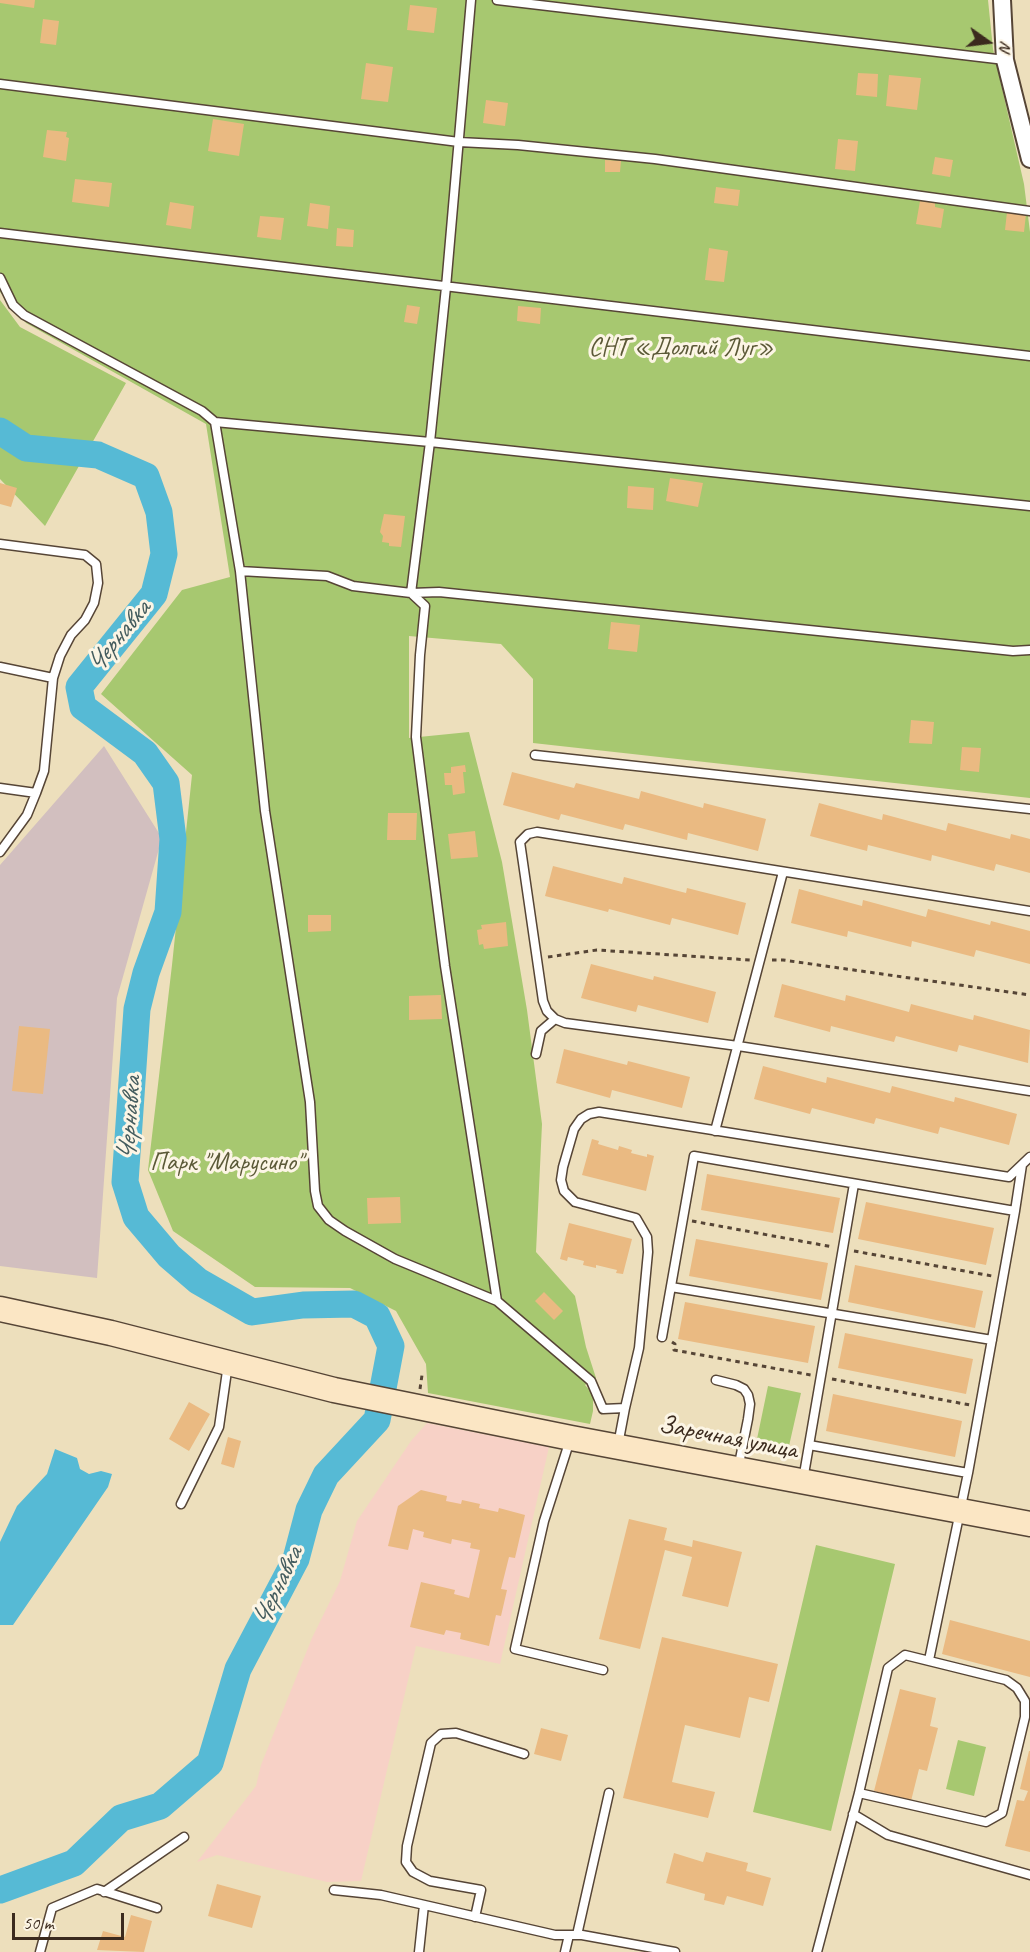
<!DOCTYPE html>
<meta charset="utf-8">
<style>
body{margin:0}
#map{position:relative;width:1030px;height:1952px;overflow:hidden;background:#eddfbc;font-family:Caveat,sans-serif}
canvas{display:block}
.north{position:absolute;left:958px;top:12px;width:60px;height:60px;-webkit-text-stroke:4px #fcf5e5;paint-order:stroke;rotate:104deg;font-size:16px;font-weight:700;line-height:24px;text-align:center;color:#3b2a1e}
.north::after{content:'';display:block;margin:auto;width:21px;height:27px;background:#3b2a1e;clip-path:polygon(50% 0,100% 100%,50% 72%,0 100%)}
.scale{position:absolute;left:12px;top:1913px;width:112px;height:27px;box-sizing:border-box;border:3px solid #3b2a1e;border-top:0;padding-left:8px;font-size:18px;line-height:21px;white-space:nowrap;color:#3b2a1e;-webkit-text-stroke:4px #fcf5e5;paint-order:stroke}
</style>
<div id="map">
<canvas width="1030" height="1952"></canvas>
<div class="north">N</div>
<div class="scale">50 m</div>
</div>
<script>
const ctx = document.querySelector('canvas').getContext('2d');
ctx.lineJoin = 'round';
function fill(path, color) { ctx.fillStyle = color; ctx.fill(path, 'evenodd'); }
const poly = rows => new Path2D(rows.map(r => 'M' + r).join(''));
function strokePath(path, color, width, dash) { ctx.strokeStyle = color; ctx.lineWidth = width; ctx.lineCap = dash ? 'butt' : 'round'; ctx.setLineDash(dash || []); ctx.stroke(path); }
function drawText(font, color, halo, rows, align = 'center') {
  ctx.font = font + ' Caveat,sans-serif'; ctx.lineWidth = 6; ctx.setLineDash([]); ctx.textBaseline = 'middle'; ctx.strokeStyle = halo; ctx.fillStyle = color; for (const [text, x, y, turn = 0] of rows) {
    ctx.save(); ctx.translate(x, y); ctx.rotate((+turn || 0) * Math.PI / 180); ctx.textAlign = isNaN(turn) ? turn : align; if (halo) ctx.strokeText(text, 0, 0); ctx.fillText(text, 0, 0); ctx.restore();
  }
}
fill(poly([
 [427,1423,549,1447,500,1664,416,1646,361,1881,327,1882,217,1855,197,1862,256,1786,261,1765,312,1638,340,1581,357,1521,411,1441]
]), '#f7d1c6');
fill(poly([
 [104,746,162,838,117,998,97,1278,0,1266,0,865]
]), '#d2bfbf');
fill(poly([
 [0,0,988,0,993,49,1024,184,1030,232,1030,798,533,743,533,679,501,644,409,636,409,738,469,732,502,862,527,1010,542,1124,536,1252,575,1296,586,1347,596,1378,585,1385,593,1394,593,1411,590,1424,428,1393,426,1364,396,1311,350,1288,255,1287,173,1231,148,1170,172,965,192,775,101,694,182,590,230,577,206,424,26,323,0,292],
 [0,300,20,327,126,383,45,526,0,479],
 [768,1386,801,1393,789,1446,757,1439],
 [816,1545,895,1564,831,1831,753,1812],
 [958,1740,986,1747,974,1796,946,1789]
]), '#a7c870');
fill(poly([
 [55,1449,77,1458,80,1469,89,1474,101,1471,112,1474,108,1487,13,1625,0,1625,0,1542,17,1506,47,1474]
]), '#56bad5');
strokePath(poly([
 [0,431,26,448,98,455,146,476,159,512,164,554,154,594,79,687,83,707,145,753,166,783,173,839,168,912,146,973,137,1009,125,1182,136,1217,169,1256,198,1281,252,1312,303,1305,354,1304,377,1316,391,1346,377,1420,326,1475,309,1510,296,1559,238,1669,210,1763,160,1806,121,1818,74,1863,0,1890]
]), '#56bad5', 27);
fill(poly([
 [0,0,35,0,34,8,0,3],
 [410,5,437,8,434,33,407,30],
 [43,19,59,21,56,45,40,43],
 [366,63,393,67,388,102,361,99],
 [858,73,878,74,877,97,856,95],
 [889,75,921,78,917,110,886,106],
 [486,100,508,103,505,126,483,123],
 [213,119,244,124,239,156,208,151],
 [47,130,67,132,66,137,69,138,66,161,43,157],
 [838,139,858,141,855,171,835,169],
 [935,157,953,160,950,177,932,174],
 [605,160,621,161,620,172,605,172],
 [75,179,112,183,109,207,72,202],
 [716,187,740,190,738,206,714,203],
 [920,201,935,203,935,207,944,209,941,228,916,224],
 [170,202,194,206,191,229,166,225],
 [310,203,330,206,328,229,307,226],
 [1007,212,1026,214,1024,232,1005,230],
 [260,216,284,218,281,240,257,237],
 [337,228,354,230,353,247,336,246],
 [709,248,728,251,724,282,705,280],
 [407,305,420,307,417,324,404,322],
 [518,306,541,308,540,324,517,321],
 [670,478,703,483,698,507,666,501],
 [0,483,17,488,11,507,0,504],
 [628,486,654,488,653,510,627,508],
 [384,514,405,516,401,547,389,546,389,543,382,542,383,536,380,532],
 [611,622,640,625,637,652,608,649],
 [911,720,934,722,932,744,909,743],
 [962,747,981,748,979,772,960,770],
 [465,765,466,772,463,772,465,793,453,795,452,785,445,785,444,773,451,773,451,767],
 [512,772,574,788,576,783,639,799,641,791,703,808,704,803,766,819,758,851,688,833,687,840,625,824,623,830,561,814,559,820,503,805],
 [819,803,882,820,883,814,946,831,948,823,1010,839,1011,834,1030,839,1030,873,996,864,994,871,932,855,931,861,868,845,867,851,810,836],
 [388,813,417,813,416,840,387,840],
 [475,831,478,857,451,859,448,834],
 [553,866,622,884,624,877,686,893,687,888,746,903,738,935,672,918,670,925,609,909,608,912,545,896],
 [799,889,862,906,863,900,926,917,928,909,990,925,991,921,1030,931,1030,964,976,950,974,957,912,941,911,947,848,931,847,937,791,923],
 [308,915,331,915,331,931,308,932],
 [506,922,508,946,484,949,483,944,479,945,477,930,482,929,481,925],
 [591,964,653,980,654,976,716,992,708,1023,638,1005,636,1012,581,998],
 [782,984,845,1001,846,995,909,1012,911,1004,973,1020,974,1015,1030,1030,1028,1063,959,1045,957,1052,896,1036,894,1042,831,1026,830,1032,774,1017],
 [441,995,442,1019,409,1020,409,996],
 [19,1026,50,1029,43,1094,12,1091],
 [564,1049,627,1065,628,1061,690,1077,682,1108,612,1090,610,1098,556,1083],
 [763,1066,826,1083,827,1077,890,1093,892,1086,954,1102,955,1097,1017,1114,1009,1145,940,1127,938,1134,876,1118,874,1124,812,1108,810,1114,754,1099],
 [592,1139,599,1141,598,1144,618,1150,619,1146,632,1150,631,1153,647,1157,647,1154,654,1156,646,1191,582,1175],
 [707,1174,840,1198,833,1233,701,1210],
 [400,1197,401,1223,368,1224,367,1198],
 [866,1202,994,1228,986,1265,858,1239],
 [569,1223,632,1239,623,1274,616,1273,617,1270,596,1265,596,1268,583,1265,584,1261,568,1257,567,1261,560,1259],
 [696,1239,828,1263,821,1300,689,1276],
 [855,1265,983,1291,975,1328,848,1302],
 [544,1292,563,1311,554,1320,535,1301],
 [685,1302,815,1326,808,1363,678,1339],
 [845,1333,973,1359,966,1394,838,1368],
 [833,1394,962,1421,955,1457,826,1431],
 [189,1402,210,1414,189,1451,169,1439],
 [228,1437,241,1441,234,1468,221,1464],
 [421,1490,447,1496,446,1501,461,1504,462,1500,480,1504,479,1508,498,1512,499,1508,525,1515,515,1558,509,1557,501,1589,507,1590,501,1616,496,1615,489,1646,460,1639,461,1633,446,1630,444,1635,410,1627,421,1582,455,1590,454,1594,469,1598,480,1550,470,1548,471,1543,452,1539,451,1544,423,1537,424,1532,413,1529,408,1550,388,1546,398,1506],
 [629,1519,667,1528,664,1540,692,1547,693,1540,742,1552,728,1607,682,1596,692,1557,665,1550,640,1649,599,1639],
 [950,1620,1030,1641,1030,1677,942,1654],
 [662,1637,778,1664,769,1702,749,1697,740,1738,685,1725,672,1782,715,1792,708,1818,623,1798],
 [900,1689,936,1698,930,1726,938,1728,927,1771,919,1769,911,1801,874,1791],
 [541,1728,568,1735,561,1761,534,1754],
 [1029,1751,1030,1751,1030,1852,1005,1846,1017,1800,1024,1801,1028,1791,1020,1789],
 [706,1852,748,1863,746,1871,771,1878,763,1906,727,1896,724,1905,704,1900,705,1894,666,1883,674,1853,703,1862],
 [217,1884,261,1896,252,1928,208,1916],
 [131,1915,152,1921,144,1952,97,1950,103,1931,125,1937]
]), '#eaba82');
const lane = poly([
 [471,0,446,287,430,442,411,593,425,606,420,655,416,737,445,966,497,1301,591,1381,603,1409,625,1408,618,1445],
 [497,0,1005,60],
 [0,84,459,142,518,145,655,159,1030,211],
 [0,233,1030,356],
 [0,278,13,305,24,315,202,411,215,422,240,571,265,811,310,1102,315,1191,318,1206,329,1220,345,1231,395,1259,497,1301],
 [215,422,430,442,1030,506],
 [0,544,85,555,96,564,98,583,94,603,85,620,71,635,60,656,53,678,44,771,36,793,27,815,0,852],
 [240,571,327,576,353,586,411,593,439,592,1013,651,1030,650],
 [0,667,53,678],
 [535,755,1030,809],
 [0,788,36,793],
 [1030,911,537,832,528,834,520,842,543,1001,547,1011,555,1019,565,1023,738,1046,1030,1091],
 [536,1054,541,1031,555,1019],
 [715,1131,783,872],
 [1015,1211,1022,1165],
 [671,1287,992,1340],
 [662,1337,694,1156,1015,1211,968,1473,809,1445],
 [716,1380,736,1385,744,1389,748,1395,750,1404,748,1419,738,1469],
 [625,1408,639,1348,648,1252,647,1237,636,1218,575,1202,564,1191,561,1180,563,1167,574,1129,581,1119,589,1114,599,1112,1009,1177,1030,1157],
 [570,1440,544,1521,515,1649,603,1670],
 [803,1480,854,1184],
 [181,1504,219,1427,228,1364],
 [929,1660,968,1473],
 [853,1814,888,1835,1030,1875],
 [334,1890,381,1895,555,1935,582,1935,675,1952],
 [104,1892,184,1837],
 [475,1917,481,1890,430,1881,413,1872,406,1862,407,1846,431,1743,441,1734,456,1733,524,1754],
 [577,1935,609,1793],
 [40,1952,52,1908,97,1889,157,1908],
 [419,1952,424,1905],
 [565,1952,569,1935],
 [817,1952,859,1793,888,1668,905,1655,1006,1680,1017,1688,1025,1701,1025,1717,1002,1813,986,1822,859,1793]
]);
const street = poly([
 [1002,0,1005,60,1030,159]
]);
const secondary = poly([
 [0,1309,111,1333,334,1390,571,1438,1030,1524]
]);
strokePath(lane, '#564536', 11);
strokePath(street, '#564536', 20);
strokePath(secondary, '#564536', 27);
strokePath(poly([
 [548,957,597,950,750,960],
 [772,960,783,960,1030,995],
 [692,1221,833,1247],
 [854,1251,992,1276],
 [672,1342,675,1344,674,1350,811,1375],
 [832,1379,970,1405],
 [420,1389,422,1375]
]), '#564536', 3, [4.5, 4.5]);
strokePath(lane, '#fff', 8);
strokePath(street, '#fff', 16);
strokePath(secondary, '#fbe6c4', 24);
drawText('26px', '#5b5937', '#fcf5e5', [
 ["СНТ «Долгий Луг»",681,348],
 ["Парк \"Марусино\"",226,1163]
]);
drawText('26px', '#3b2a1e', '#fcf5e5', [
 ["Заречная улица",728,1438,11]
]);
drawText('italic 27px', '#445c5e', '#fcf5e5', [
 ["Чернавка",119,637,-51],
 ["Чернавка",130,1119,-86],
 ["Чернавка",278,1587,-65]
]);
</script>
